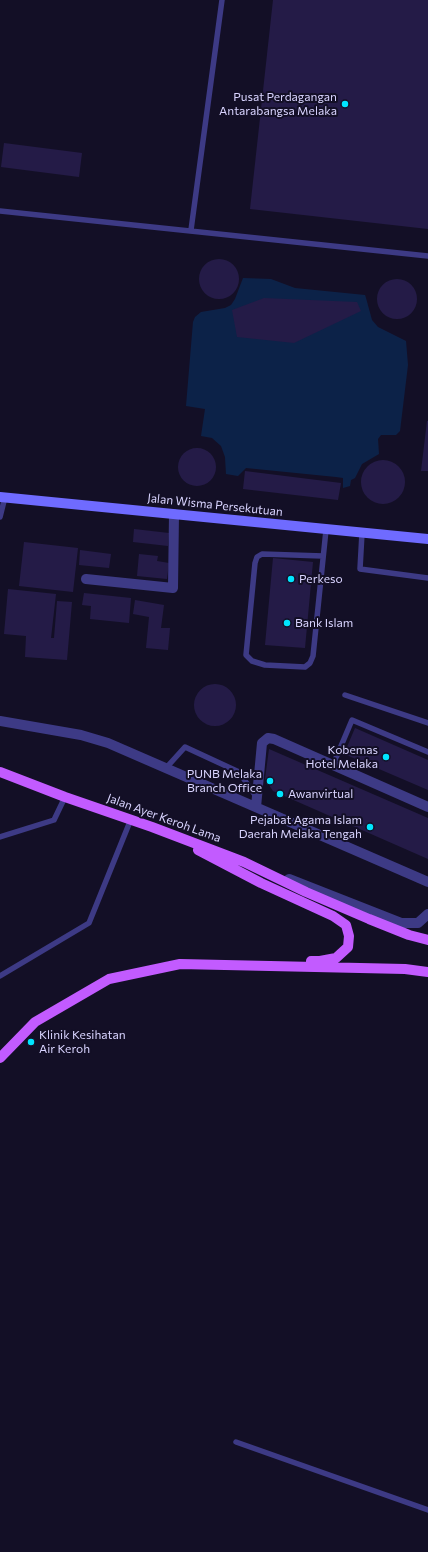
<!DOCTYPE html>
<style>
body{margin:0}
canvas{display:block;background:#130f26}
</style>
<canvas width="428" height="1552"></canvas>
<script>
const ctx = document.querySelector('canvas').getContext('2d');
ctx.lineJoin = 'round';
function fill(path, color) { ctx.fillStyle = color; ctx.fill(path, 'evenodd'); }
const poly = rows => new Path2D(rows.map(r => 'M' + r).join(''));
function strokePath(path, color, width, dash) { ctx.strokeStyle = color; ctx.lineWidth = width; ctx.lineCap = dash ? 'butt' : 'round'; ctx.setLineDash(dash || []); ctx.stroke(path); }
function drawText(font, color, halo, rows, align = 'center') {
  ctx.font = font + ' Commissioner,sans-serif'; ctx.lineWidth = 4; ctx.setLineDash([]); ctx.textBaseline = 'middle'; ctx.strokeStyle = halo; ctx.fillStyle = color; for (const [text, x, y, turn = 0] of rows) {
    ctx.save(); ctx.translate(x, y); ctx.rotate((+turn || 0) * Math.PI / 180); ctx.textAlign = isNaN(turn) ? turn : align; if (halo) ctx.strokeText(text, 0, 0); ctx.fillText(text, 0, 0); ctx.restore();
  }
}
fill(poly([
 [243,278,271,279,295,288,365,295,366,298,372,320,378,327,406,341,408,365,400,431,396,435,381,435,378,439,379,454,362,464,355,478,351,480,350,486,343,488,343,478,336,477,246,468,238,476,226,474,225,457,221,446,212,438,201,436,205,409,186,406,193,322,195,317,201,312,225,308,231,305,235,299]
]), '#0c2248');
fill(poly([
 [273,0,428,0,428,229,250,209],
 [4,143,82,153,79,177,1,167],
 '199 279a20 20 0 1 1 40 0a20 20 0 1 1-40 0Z',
 '377 299a20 20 0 1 1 40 0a20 20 0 1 1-40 0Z',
 [264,298,357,302,361,311,294,343,237,337,232,310],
 [427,421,428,421,428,471,421,471],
 '178 467a19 19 0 1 1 38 0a19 19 0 1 1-38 0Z',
 '361 482a22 22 0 1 1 44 0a22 22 0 1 1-44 0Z',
 [245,471,341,483,338,500,243,489],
 [134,529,169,533,168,546,133,542],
 [24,542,78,548,73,592,19,586],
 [80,550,111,554,109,568,79,565],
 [139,554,158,556,157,561,169,563,167,579,137,576],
 [273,558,313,562,305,648,265,645],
 [8,589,56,594,51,638,54,638,57,601,72,602,67,660,25,657,26,636,4,634],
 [84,593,131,598,129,623,90,619,91,606,82,605],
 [135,600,164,605,161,628,170,628,168,650,146,648,149,617,133,614],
 '194 705a21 21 0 1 1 42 0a21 21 0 1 1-42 0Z',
 [355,728,428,760,428,790,344,754],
 [269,749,428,818,428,859,273,791,265,779]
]), '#241b47');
strokePath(poly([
 [0,211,428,256],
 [191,230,222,0],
 [0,517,5,497],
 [362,533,360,569,428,578],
 [323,556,262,554,257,557,255,563,246,655,252,661,265,665,305,667,310,663,313,656,326,530],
 [345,695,428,723],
 [333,765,352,720,428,752],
 [166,768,185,747,239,772,257,798],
 [0,837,54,820,65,797],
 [0,976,89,923,131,819],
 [236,1442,428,1510]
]), '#3d3a85', 5.5);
strokePath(poly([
 [86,579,173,588,174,514],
 [0,721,81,735,108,743,428,882],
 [256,807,262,743,268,738,274,739,428,807],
 [289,879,401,923,418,923,428,914]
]), '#3d3a85', 10);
strokePath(poly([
 [0,497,428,539]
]), '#6f6bff', 10);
strokePath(poly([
 [0,772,65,797,152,827,244,862,306,892,369,919,409,935,428,940],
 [198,850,261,883,333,916,346,925,349,936,348,947,336,958,320,961,311,961],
 [0,1058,35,1022,109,979,180,964,405,969,428,972]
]), '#c25bff', 10);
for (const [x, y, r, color] of [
 [345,104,4,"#00e5ff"],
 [291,579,4,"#00e5ff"],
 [287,623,4,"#00e5ff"],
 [386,757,4,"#00e5ff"],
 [270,781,4,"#00e5ff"],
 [280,794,4,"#00e5ff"],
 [370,827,4,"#00e5ff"],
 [31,1042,4,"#00e5ff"]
]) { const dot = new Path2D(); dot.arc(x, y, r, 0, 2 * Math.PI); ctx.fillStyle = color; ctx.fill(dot); strokePath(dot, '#130f26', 1.5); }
drawText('12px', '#d9d4ff', '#130f26', [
 ["Pusat Perdagangan",337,97],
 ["Antarabangsa Melaka",337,111],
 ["Perkeso",299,579,"left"],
 ["Bank Islam",295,623,"left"],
 ["Kobemas",378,750],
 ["Hotel Melaka",378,764],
 ["PUNB Melaka",262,774],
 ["Branch Office",262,788],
 ["Awanvirtual",288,794,"left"],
 ["Pejabat Agama Islam",362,820],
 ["Daerah Melaka Tengah",362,834],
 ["Klinik Kesihatan",39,1035,"left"],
 ["Air Keroh",39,1049,"left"]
], 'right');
drawText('12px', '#d9d4ff', '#130f26', [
 ["Jalan Wisma Persekutuan",215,505,6],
 ["Jalan Ayer Keroh Lama",164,818,20]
]);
</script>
